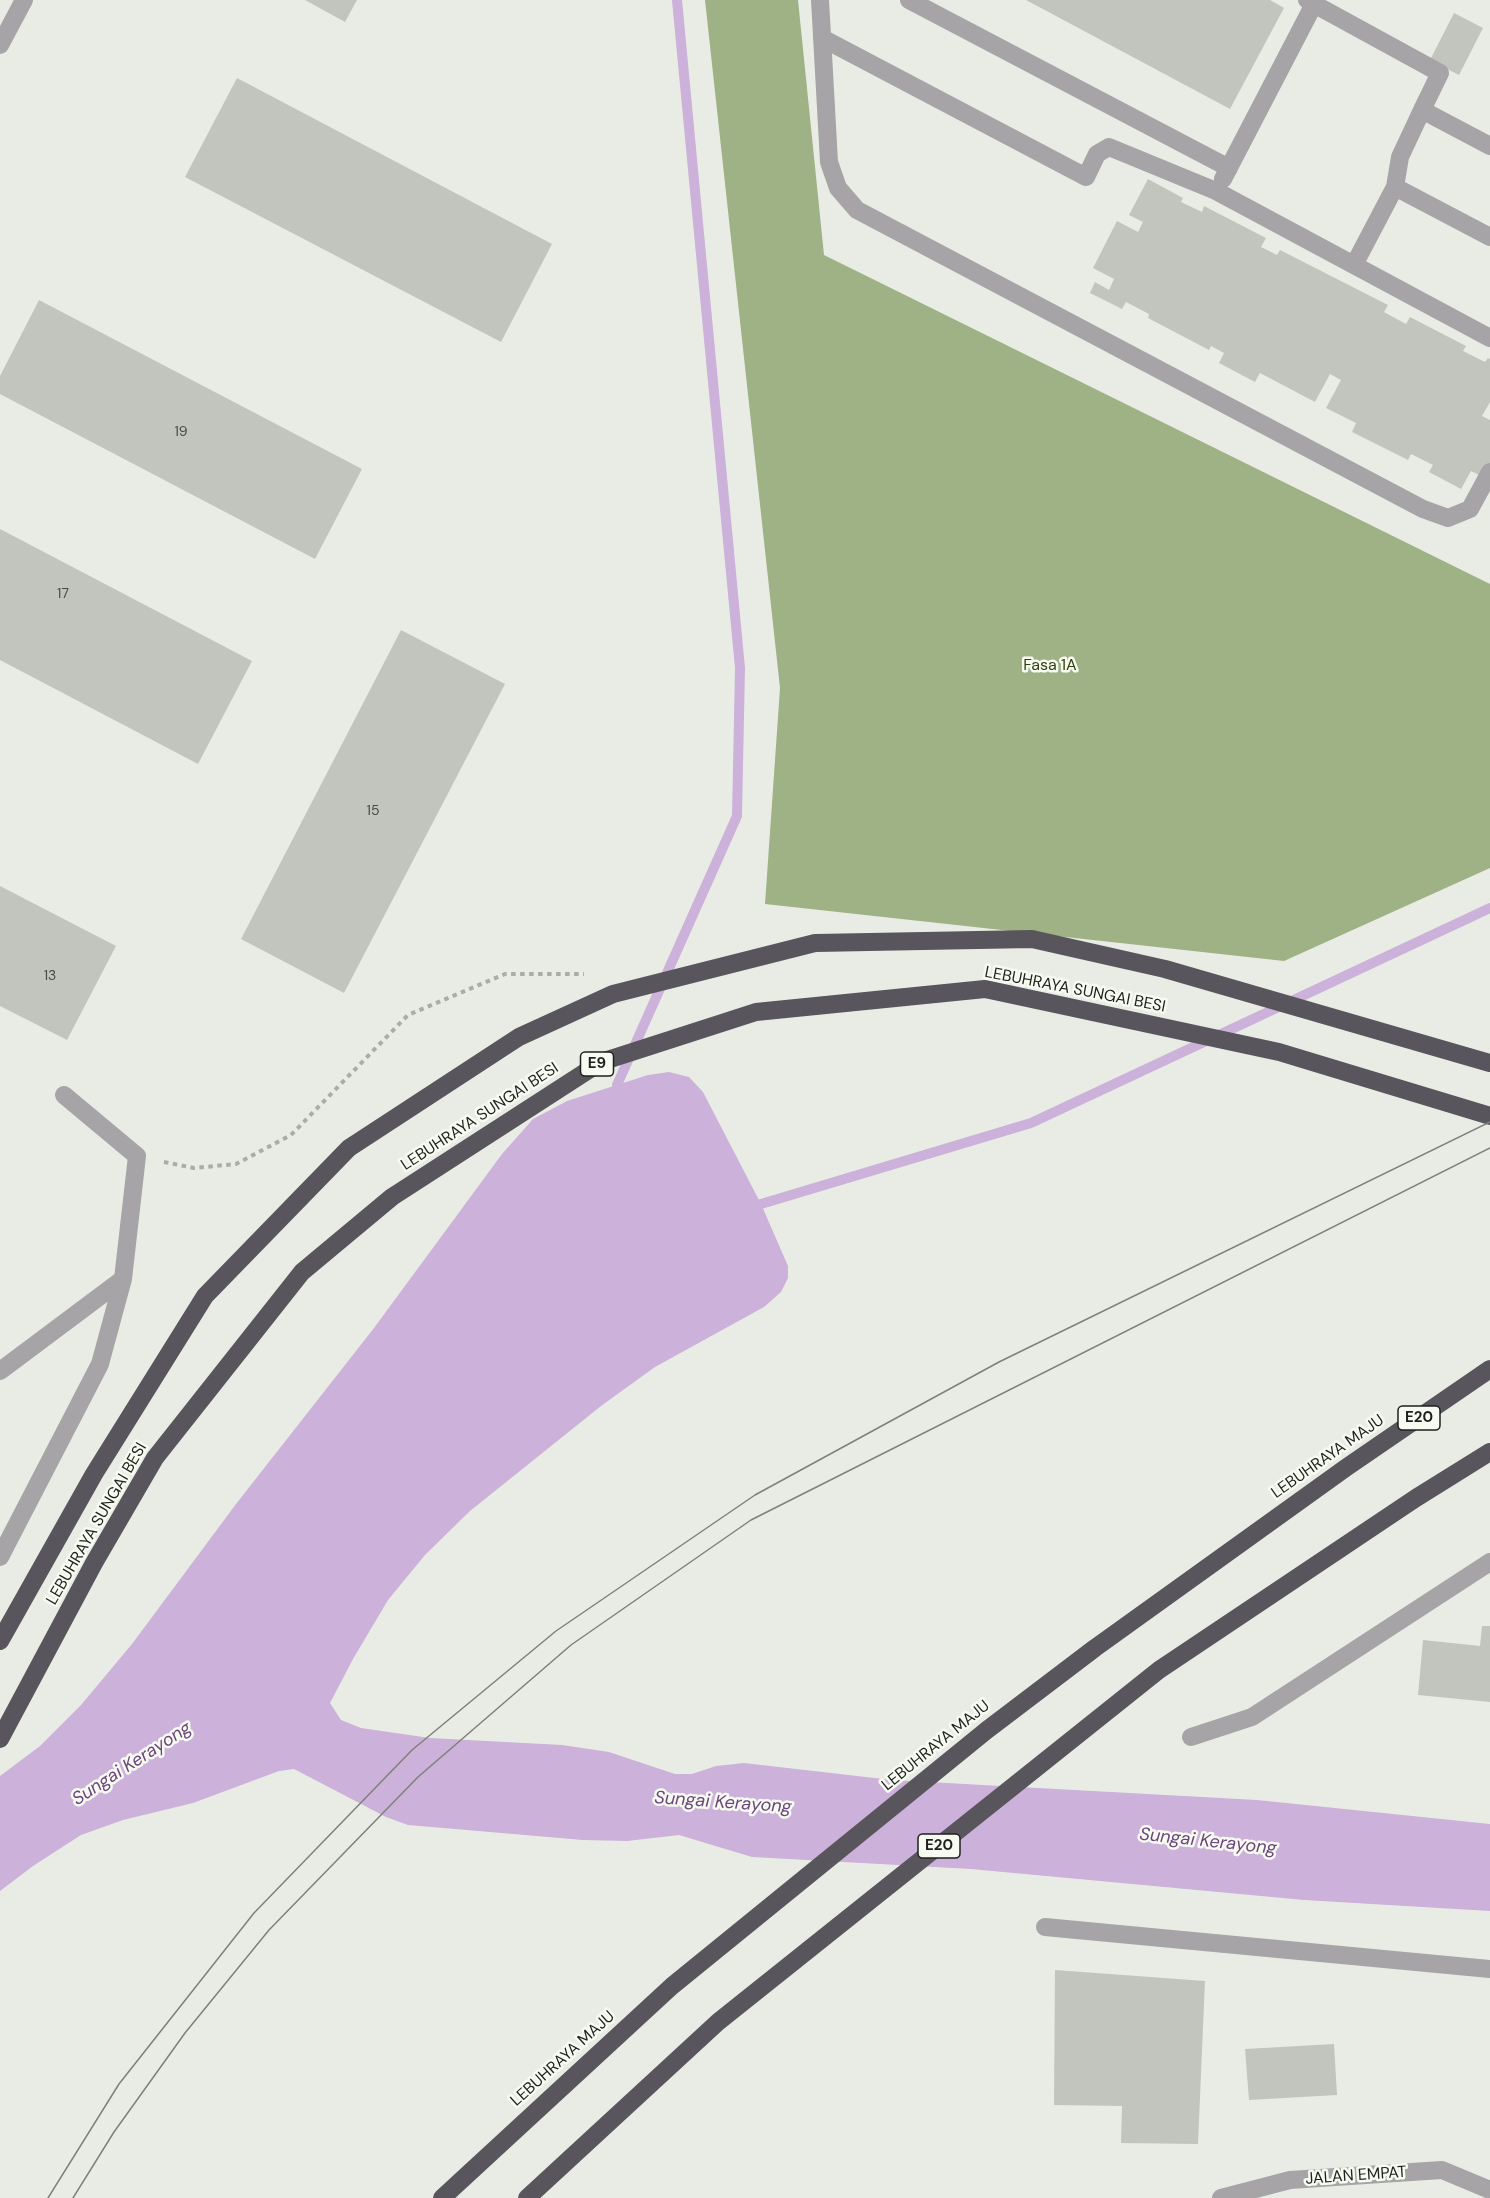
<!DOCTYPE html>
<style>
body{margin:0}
canvas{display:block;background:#e9ece4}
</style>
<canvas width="1490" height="2198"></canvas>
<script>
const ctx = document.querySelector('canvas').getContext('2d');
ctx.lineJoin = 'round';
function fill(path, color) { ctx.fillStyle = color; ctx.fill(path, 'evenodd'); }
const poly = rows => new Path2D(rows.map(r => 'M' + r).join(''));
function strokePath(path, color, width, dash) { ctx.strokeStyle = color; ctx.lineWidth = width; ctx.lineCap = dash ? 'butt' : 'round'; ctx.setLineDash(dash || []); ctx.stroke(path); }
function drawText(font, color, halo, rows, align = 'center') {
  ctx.font = font + ' "DM Sans",sans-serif'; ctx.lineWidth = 5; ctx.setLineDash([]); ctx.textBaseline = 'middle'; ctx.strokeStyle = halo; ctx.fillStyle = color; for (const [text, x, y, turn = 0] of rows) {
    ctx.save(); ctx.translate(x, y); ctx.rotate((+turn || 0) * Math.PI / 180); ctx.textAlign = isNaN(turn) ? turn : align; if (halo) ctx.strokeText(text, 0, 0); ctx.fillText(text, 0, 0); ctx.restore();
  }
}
fill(poly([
 [705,0,798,0,824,255,1490,584,1490,868,1284,961,765,904,780,688]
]), '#9fb285');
fill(poly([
 [669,1072,689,1077,703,1092,761,1204,788,1266,788,1278,781,1292,764,1307,655,1367,601,1406,470,1511,425,1555,388,1600,353,1659,330,1703,341,1720,361,1728,430,1738,562,1745,609,1752,675,1774,692,1774,716,1766,744,1763,892,1780,1257,1800,1490,1824,1490,1911,1304,1900,971,1869,752,1857,679,1835,627,1841,583,1840,408,1825,386,1817,294,1769,279,1771,193,1803,123,1820,81,1835,33,1866,0,1891,0,1776,40,1746,81,1705,132,1644,236,1504,374,1328,502,1154,533,1119,567,1101,648,1075]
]), '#ccb1da');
strokePath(poly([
 [622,1098,617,1085,737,816,740,668,677,0],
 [748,1210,761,1204,1031,1123,1490,908]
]), '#ccb1da', 10);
fill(poly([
 [305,0,357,0,345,22],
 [1026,0,1270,0,1284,8,1230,109],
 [1454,13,1483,28,1459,75,1430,60],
 [237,78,552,244,501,342,185,177],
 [1148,179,1183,198,1181,202,1202,212,1204,206,1266,238,1261,247,1277,255,1280,250,1388,305,1384,312,1406,324,1410,317,1466,346,1463,351,1485,362,1488,358,1490,359,1490,402,1482,416,1490,420,1490,464,1483,477,1471,471,1461,489,1429,472,1433,465,1411,454,1408,460,1352,432,1356,423,1326,408,1341,380,1330,374,1315,402,1260,373,1255,382,1219,363,1224,353,1211,346,1209,350,1148,318,1149,314,1126,302,1122,309,1090,293,1095,282,1109,290,1114,279,1093,268,1117,221,1138,232,1143,222,1129,215],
 [39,300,362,469,315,559,0,394,0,376],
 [0,529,252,661,198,764,0,660],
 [401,630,505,684,344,993,241,939],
 [0,886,116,946,67,1040,0,1006],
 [1482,1626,1490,1626,1490,1702,1418,1695,1423,1640,1480,1646],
 [1055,1970,1205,1981,1198,2144,1121,2143,1122,2106,1054,2105],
 [1334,2044,1337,2095,1249,2100,1245,2049]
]), '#c2c5bd');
strokePath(poly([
 [164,1162,194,1168,236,1164,291,1135,408,1015,505,974,584,974]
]), '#aaada7', 4, [4.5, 4.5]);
strokePath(poly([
 [820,0,829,162,838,188,857,210,1423,509,1448,518,1470,509,1490,472],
 [909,0,1229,168],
 [1314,4,1440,73,1422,110,1490,146],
 [822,38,1086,177,1097,154,1109,147,1216,191,1490,338],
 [1422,110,1400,157,1395,187,1490,237],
 [1223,179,1314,4,1307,0],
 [1354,265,1395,187],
 [0,1371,123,1279],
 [0,1557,100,1364,123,1279,137,1156,64,1095],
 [1191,1737,1252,1717,1490,1562],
 [1045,1927,1490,1969]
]), '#a6a4a7', 18);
strokePath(poly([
 [0,45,24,0],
 [1221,2198,1290,2180,1442,2170,1490,2190]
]), '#a6a4a7', 18);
strokePath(poly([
 [0,1641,94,1474,205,1296,349,1148,519,1037,613,994,815,943,1032,939,1165,969,1490,1063],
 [0,1739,94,1563,155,1458,302,1272,392,1197,601,1062,756,1012,985,989,1279,1052,1490,1116],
 [442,2198,672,1986,987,1730,1095,1648,1347,1467,1490,1369],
 [527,2198,718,2022,1159,1670,1416,1498,1490,1452]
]), '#59555c', 18);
strokePath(poly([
 [48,2198,119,2084,254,1913,412,1750,556,1631,755,1495,999,1362,1490,1122],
 [73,2198,114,2132,185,2033,269,1930,418,1777,571,1645,751,1520,1490,1148]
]), '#7e807b', 1.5);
drawText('14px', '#474945', null, [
 ["19",181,432],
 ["17",63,594],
 ["15",373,811],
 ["13",50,976]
]);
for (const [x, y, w] of [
 [597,1064,33],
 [1419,1418,42],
 [939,1846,42]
]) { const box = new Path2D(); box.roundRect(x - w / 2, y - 12, w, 24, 4.5); ctx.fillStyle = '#f6faf1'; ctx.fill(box); strokePath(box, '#1e201d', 1.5); }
drawText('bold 15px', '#1e201d', null, [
 ["E9",597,1064],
 ["E20",1419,1418],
 ["E20",939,1846]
]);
drawText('16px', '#314210', '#f6faf1', [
 ["Fasa 1A",1050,666]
]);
drawText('16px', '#1e201d', '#f6faf1', [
 ["LEBUHRAYA SUNGAI BESI",1075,990,11],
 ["LEBUHRAYA SUNGAI BESI",480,1117,-33],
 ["LEBUHRAYA MAJU",1328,1457,-35],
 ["LEBUHRAYA SUNGAI BESI",97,1524,-60],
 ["LEBUHRAYA MAJU",936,1746,-39],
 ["LEBUHRAYA MAJU",563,2059,-42],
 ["JALAN EMPAT",1356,2176,-4]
]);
drawText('italic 18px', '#6b467c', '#f6faf1', [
 ["Sungai Kerayong",132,1764,-33],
 ["Sungai Kerayong",723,1803,4],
 ["Sungai Kerayong",1208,1842,6]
]);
</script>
